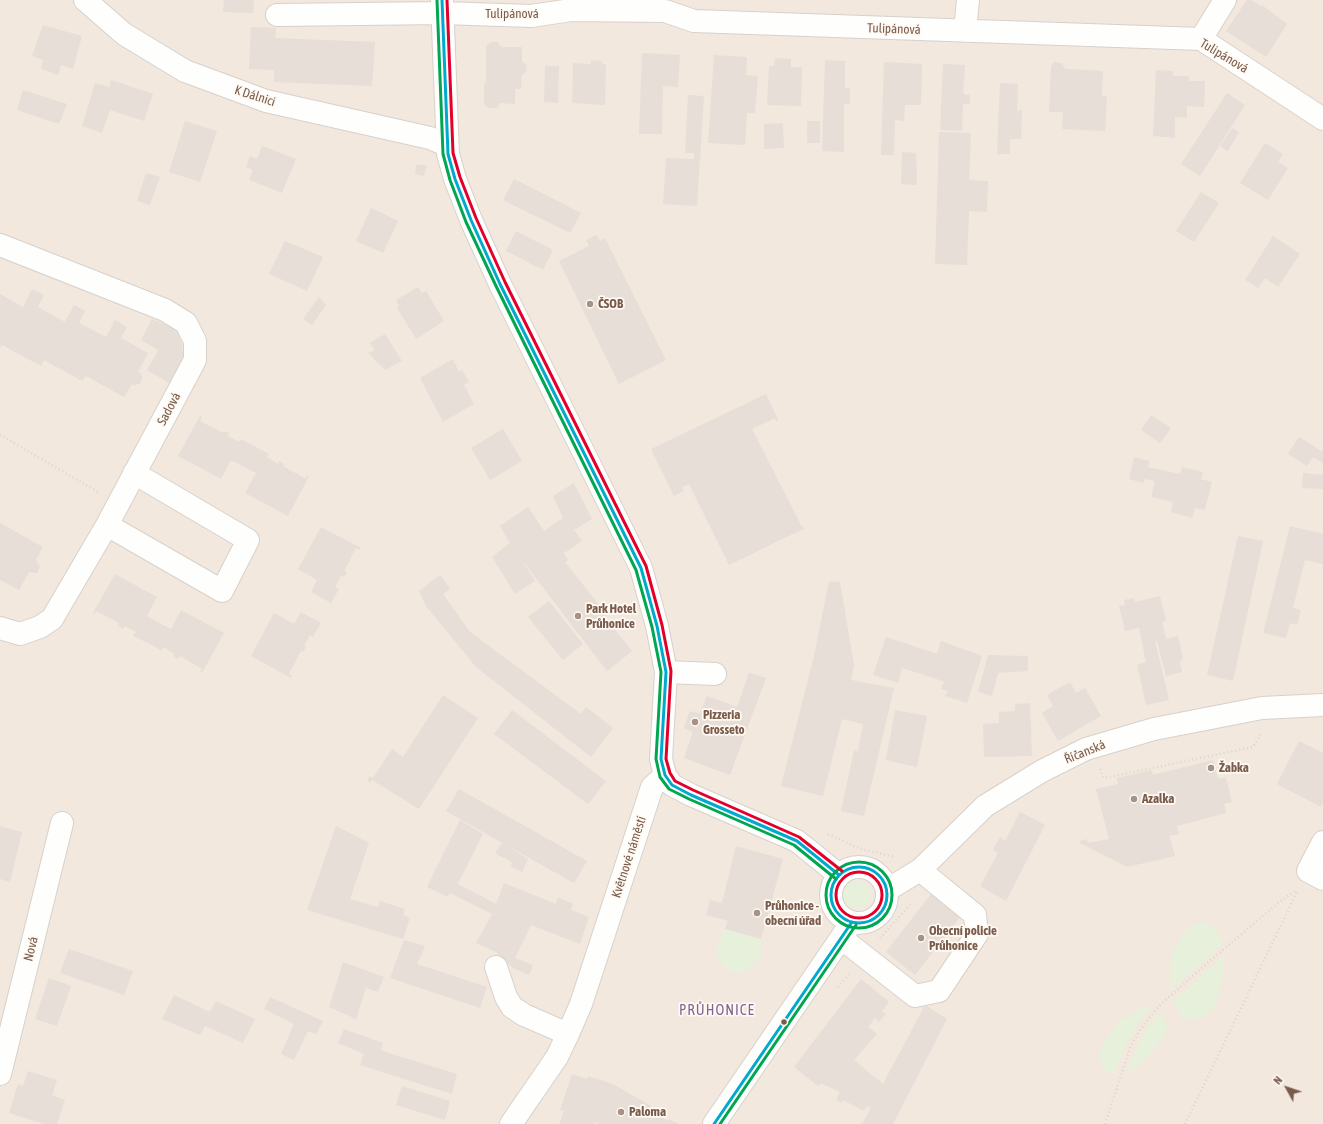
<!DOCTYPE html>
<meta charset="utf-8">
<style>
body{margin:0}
#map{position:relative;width:1323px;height:1124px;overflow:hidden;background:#f9f5f0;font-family:"Asap Condensed",sans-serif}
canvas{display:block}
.north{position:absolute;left:1267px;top:1068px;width:40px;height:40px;-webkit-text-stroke:3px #fffaf3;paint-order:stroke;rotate:310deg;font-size:11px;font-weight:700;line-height:16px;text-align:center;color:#7a5c4d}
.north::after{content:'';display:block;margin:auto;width:14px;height:18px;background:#7a5c4d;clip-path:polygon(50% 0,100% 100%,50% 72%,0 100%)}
</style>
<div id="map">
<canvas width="1323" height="1124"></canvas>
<div class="north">N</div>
</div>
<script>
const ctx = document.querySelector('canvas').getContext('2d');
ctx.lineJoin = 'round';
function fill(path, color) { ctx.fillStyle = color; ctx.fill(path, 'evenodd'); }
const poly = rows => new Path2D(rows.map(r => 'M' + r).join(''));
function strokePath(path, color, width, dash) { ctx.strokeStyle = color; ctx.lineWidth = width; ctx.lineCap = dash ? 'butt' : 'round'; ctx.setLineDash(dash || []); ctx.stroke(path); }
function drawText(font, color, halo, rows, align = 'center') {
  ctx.font = font + ' "Asap Condensed",sans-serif'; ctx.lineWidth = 3.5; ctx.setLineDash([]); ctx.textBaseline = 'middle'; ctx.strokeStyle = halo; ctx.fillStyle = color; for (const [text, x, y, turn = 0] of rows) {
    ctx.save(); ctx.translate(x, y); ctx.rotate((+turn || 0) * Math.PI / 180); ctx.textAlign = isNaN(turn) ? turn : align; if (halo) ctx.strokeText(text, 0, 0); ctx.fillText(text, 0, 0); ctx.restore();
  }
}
fill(poly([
 [0,0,1323,0,1323,1124,0,1124]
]), '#f2e8de');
fill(poly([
 '843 895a14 14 0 1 1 28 0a14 14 0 1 1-28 0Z',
 [1197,923,1208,923,1218,930,1223,944,1171,990,1170,968,1173,951,1184,932],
 [725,929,761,939,762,950,757,964,743,973,727,970,716,956,718,942],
 [1224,955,1223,978,1215,1008,1203,1017,1194,1020,1185,1019,1179,1013,1173,1001],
 [1145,1006,1153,1007,1138,1024,1127,1042,1115,1074,1105,1071,1101,1064,1100,1054,1105,1040,1118,1023],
 [1161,1012,1167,1026,1164,1037,1144,1061,1126,1075,1136,1047,1149,1026]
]), '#e7f0db');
fill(poly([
 [224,0,254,0,253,13,223,12],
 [1247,0,1251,0,1261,6,1262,5,1287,24,1266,57,1226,31],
 [43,25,82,36,73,69,61,65,58,75,41,69,43,60,32,56],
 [251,27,276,28,275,38,375,42,372,86,274,82,274,70,249,69],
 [491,42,498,42,501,47,522,47,522,62,527,65,526,72,522,75,521,89,515,89,515,104,500,103,497,108,488,108,484,103,484,83,486,83,486,46],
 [642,53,680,55,678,87,663,86,662,134,639,134],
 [714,55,747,57,746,75,758,76,755,113,747,113,745,145,708,143],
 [775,58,791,59,791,67,802,67,801,106,767,105,769,66,774,66],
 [591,60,602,61,602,64,606,64,605,105,572,103,573,63,591,64],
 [825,60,845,61,845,88,850,88,850,104,844,104,844,152,822,151],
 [884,62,922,64,921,105,905,105,904,121,895,120,894,155,881,155],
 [1054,62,1062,63,1065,69,1103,71,1102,96,1107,96,1105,131,1062,129,1063,112,1049,112,1051,67],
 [943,64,965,65,963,94,970,95,970,104,963,104,962,131,940,130],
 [545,66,559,66,558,103,544,102],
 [1156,70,1173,71,1173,76,1189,76,1189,81,1205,81,1204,107,1187,106,1187,118,1175,117,1175,138,1153,136],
 [111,80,153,94,144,121,110,110,102,133,82,126,95,83,109,87],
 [1000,83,1018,84,1017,111,1022,110,1021,139,1010,139,1010,154,997,154],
 [23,90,67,104,59,124,17,110],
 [1227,93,1245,105,1200,176,1181,164],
 [688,95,704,96,697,206,663,204,666,158,694,159,694,153,685,153],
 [185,121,217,131,200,182,169,172],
 [807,121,820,121,820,143,807,143],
 [783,123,784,148,764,149,764,124],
 [1232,128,1239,132,1228,151,1220,146],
 [939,132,971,133,969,180,988,181,987,212,969,211,967,265,935,264],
 [1265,143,1283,154,1278,162,1288,168,1268,200,1240,183],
 [262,146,296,159,282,193,249,180,253,170,246,167,250,156,257,159],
 [902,152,916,153,917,185,901,184],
 [416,165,427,165,424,176,415,174],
 [146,173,160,177,150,205,137,201],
 [514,179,581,213,570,233,503,200],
 [1201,192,1219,203,1194,242,1176,231],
 [371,208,398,221,383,253,356,241],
 [516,231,553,250,543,270,506,251],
 [596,235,600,241,605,238,666,360,619,384,559,261,589,246,586,240],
 [1273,236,1300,254,1278,287,1265,278,1258,288,1245,280],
 [285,241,323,257,307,291,269,274],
 [418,287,422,293,426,291,444,321,416,339,397,308,399,306,396,300],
 [32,289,44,295,38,307,65,322,74,305,85,311,79,323,106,337,115,320,127,327,121,338,148,353,138,372,141,373,142,379,140,384,134,385,132,384,124,397,86,376,82,381,44,360,41,366,2,345,0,349,0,294,23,307],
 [319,297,326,305,312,325,303,319],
 [152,319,171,327,178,334,182,344,183,355,180,364,169,383,147,370,157,353,157,349,141,340],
 [385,334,402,361,385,370,368,353,375,350,370,343],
 [453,359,459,372,462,370,469,382,464,385,474,404,443,422,420,378],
 [766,394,778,420,776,421,775,418,752,429,802,527,805,528,729,565,689,484,682,487,684,491,674,496,651,449],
 [1151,415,1171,428,1160,443,1141,430],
 [200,416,202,417,200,421,223,433,224,431,229,433,228,436,239,442,241,439,269,454,267,457,278,464,279,461,284,464,283,466,306,479,307,475,309,476,288,516,245,493,256,473,231,460,221,479,178,456],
 [503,429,522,461,490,480,471,448],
 [1299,437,1323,452,1323,463,1313,457,1307,466,1288,454],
 [1134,457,1149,461,1148,467,1180,474,1182,467,1203,472,1201,479,1212,482,1205,510,1195,508,1192,518,1171,512,1173,502,1151,497,1155,481,1145,479,1143,483,1129,479],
 [1303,473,1323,475,1323,489,1302,488],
 [574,483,592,519,574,530,582,541,564,553,568,560,565,562,607,615,605,617,632,651,607,671,522,560,535,581,515,594,492,557,510,543,500,526,528,507,544,531,563,518,553,496],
 [0,523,43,547,36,560,40,566,37,573,29,572,19,590,0,580],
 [1290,526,1323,534,1323,564,1305,560,1293,608,1301,610,1297,625,1290,623,1286,638,1263,633],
 [321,527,361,548,360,550,356,548,344,571,347,572,344,577,341,576,335,587,339,589,331,603,311,592,317,580,298,569],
 [1238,536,1263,541,1233,681,1207,675],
 [115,574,157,597,147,616,159,623,171,629,181,610,224,633,202,673,200,672,202,669,180,656,178,659,173,656,175,654,163,647,162,651,148,643,133,636,136,632,124,626,123,629,118,626,119,623,96,611,95,614,93,613],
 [440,575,450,589,443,594,470,632,581,714,586,707,613,728,591,757,476,667,426,606,419,591],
 [829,581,840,582,854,665,851,680,894,688,864,816,841,811,854,750,858,751,863,724,842,719,823,796,781,786,814,656],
 [1160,596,1166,621,1162,622,1166,639,1178,636,1183,658,1180,663,1182,672,1166,676,1157,641,1155,641,1169,700,1146,705,1137,665,1146,662,1139,628,1125,631,1119,606,1125,605,1124,600,1134,598,1135,602],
 [549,601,583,644,563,660,528,617],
 [301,612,321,623,313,637,310,635,304,646,306,647,303,652,301,651,289,674,292,676,291,678,251,656,274,613,294,624],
 [886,637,937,654,941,641,982,656,967,703,945,696,948,691,941,689,944,682,955,685,902,668,898,683,873,675],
 [988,655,1028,656,1028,671,998,673,992,696,978,692],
 [749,673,766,678,730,775,684,758,693,732,684,728,690,711,700,714,707,696,737,707],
 [1070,682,1076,693,1085,688,1101,716,1058,741,1042,713,1053,706,1047,695],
 [443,695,478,718,419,809,372,780,370,783,367,780,370,776,373,778,392,749,403,757],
 [1030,703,1032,756,984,757,983,724,999,723,999,712,1015,711,1015,704],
 [512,710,606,781,588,804,494,734],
 [895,710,927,716,917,767,886,760],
 [1299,741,1323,753,1323,802,1321,807,1277,784],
 [1213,760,1218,779,1226,777,1232,802,1224,804,1226,813,1177,826,1179,834,1169,836,1175,856,1127,867,1080,843,1080,841,1087,839,1088,843,1109,839,1096,789,1118,784,1117,778,1152,770,1153,775],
 [459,789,587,861,574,883,506,845,528,859,522,872,510,866,513,863,495,853,502,843,446,811],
 [1020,812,1045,825,1006,901,980,886,998,853,993,850,1000,837,1005,841],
 [460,820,483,834,458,884,496,904,504,883,556,904,558,897,573,904,571,910,589,917,580,944,531,925,515,958,533,965,529,975,513,968,496,952,476,943,492,914,450,893,447,897,427,887],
 [0,826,22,832,10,882,0,879],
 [336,826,369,843,350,899,378,907,380,901,405,909,403,915,410,918,403,939,307,910],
 [736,846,783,859,761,939,725,929,728,921,706,915,710,900,722,903],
 [931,894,960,917,915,975,886,952],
 [404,940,425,946,417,964,487,987,480,1008,390,978],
 [69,949,133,971,124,995,60,973],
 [343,962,384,977,378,992,366,988,356,1019,329,1007],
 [49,978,71,986,57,1026,35,1019],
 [861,979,889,1002,882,1011,886,1014,879,1022,875,1018,868,1027,877,1034,854,1060,883,1084,925,1005,947,1019,893,1124,862,1124,871,1108,867,1106,864,1111,843,1100,842,1103,836,1100,840,1092,821,1083,818,1086,794,1067],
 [174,995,210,1012,216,1001,255,1019,243,1043,205,1026,200,1035,162,1019],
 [270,997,323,1021,316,1034,308,1031,294,1060,281,1054,294,1024,264,1009],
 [344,1029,383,1043,381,1050,395,1055,457,1074,452,1094,360,1065,364,1054,338,1043],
 [28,1071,57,1080,52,1095,65,1100,57,1124,44,1124,9,1113,18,1084,23,1086],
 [572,1074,587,1079,588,1076,613,1084,651,1106,648,1110,668,1121,669,1119,679,1124,599,1124,594,1122,593,1124,559,1124,564,1111,560,1110],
 [402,1086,450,1101,445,1120,396,1105]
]), '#e6ded7');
const minor = poly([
 [85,0,124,34,185,71,266,101,430,138,446,145],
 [442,0,448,154,455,179,471,220,500,284,641,568,657,626,666,672,661,759,665,775,672,785,691,795,797,841,839,875],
 [277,15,442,13,531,16,571,10,665,11,694,21,1201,39,1323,119],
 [965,31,968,0],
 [1201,39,1225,0],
 [0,245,165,310,186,323,195,341,195,360,107,525,52,619,40,627,20,634,0,628],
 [107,525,222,591,248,540,134,473],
 [666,672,715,674],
 [1323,842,1308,871,1323,879],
 '831 895a28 28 0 1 1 56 0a28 28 0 1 1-56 0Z',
 [887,890,920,870,985,806,1042,771,1086,749,1154,729,1262,708,1323,705],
 [841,938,915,996,939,991,977,934,975,915,920,870],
 [496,967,506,997,512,1007,524,1015,568,1034],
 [0,1074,62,823],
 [511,1124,557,1057,568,1034,581,1004,652,787,665,775],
 [714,1124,852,922]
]);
strokePath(minor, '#d7d1cb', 24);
strokePath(poly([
 [0,435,98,492],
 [1100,769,1104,778,1253,747,1262,732],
 [828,834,861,849,895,857],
 [880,938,910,905],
 [838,987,849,974],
 [1105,1124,1130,1048,1138,1033,1146,1022,1160,1005,1203,967,1278,903,1295,891],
 [1185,1124,1297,892]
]), '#dcd5d0', 2.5, [1, 3]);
strokePath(minor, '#fefefd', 22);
strokePath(poly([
 [442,0,448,154,455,179,471,220,500,284,641,568,657,626,666,672,661,759,665,775,672,785,691,795,797,841,839,875],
 '831 895a28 28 0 1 1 56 0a28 28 0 1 1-56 0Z',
 [714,1124,852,922]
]), '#00a9ce', 3);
strokePath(poly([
 [437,0,443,154,450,180,466,222,496,286,636,570,652,627,661,672,656,759,660,777,669,789,689,799,794,845,836,879],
 '826 895a33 33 0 1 1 66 0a33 33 0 1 1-66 0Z',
 [720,1124,856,925]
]), '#00a651', 3);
strokePath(poly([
 [447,0,453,153,460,177,476,218,505,282,646,566,662,625,671,671,666,759,670,773,675,781,693,790,799,837,842,871],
 '836 895a23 23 0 1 1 46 0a23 23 0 1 1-46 0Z'
]), '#e4002b', 3);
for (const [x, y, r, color] of [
 [590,304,4,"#a69286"],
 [578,616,4,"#a69286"],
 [695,722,4,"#a69286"],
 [1211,768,4,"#a69286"],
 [1134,799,4,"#a69286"],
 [757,913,4,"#a69286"],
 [921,938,4,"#a69286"],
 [784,1022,3.5,"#7a5c4d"],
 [621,1112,4,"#a69286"]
]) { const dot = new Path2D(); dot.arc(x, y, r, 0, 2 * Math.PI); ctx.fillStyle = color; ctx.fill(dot); strokePath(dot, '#fffaf3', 1.5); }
drawText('13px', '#7a5c4d', '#fffaf3', [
 ["Tulipánová",512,14],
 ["Tulipánová",894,29,2],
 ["Tulipánová",1224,56,31],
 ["K Dálnici",255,96,18],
 ["Sadová",169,409,-62],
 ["Říčanská",1085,752,-22],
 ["Květnové náměstí",629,857,-72],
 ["Nová",31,949,-76]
]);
drawText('bold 13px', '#7a5c4d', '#fffaf3', [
 ["ČSOB",598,304],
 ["Park Hotel",586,609],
 ["Průhonice",586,624],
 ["Pizzeria",703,715],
 ["Grosseto",703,730],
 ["Žabka",1219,768],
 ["Azalka",1142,799],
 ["Průhonice -",765,906],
 ["obecní úřad",765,921],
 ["Obecní policie",929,931],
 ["Průhonice",929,946],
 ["Paloma",629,1112]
], 'left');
ctx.letterSpacing = '1px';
drawText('15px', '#846695', '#fffaf3', [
 ["PRŮHONICE",717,1010]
]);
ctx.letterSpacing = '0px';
</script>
